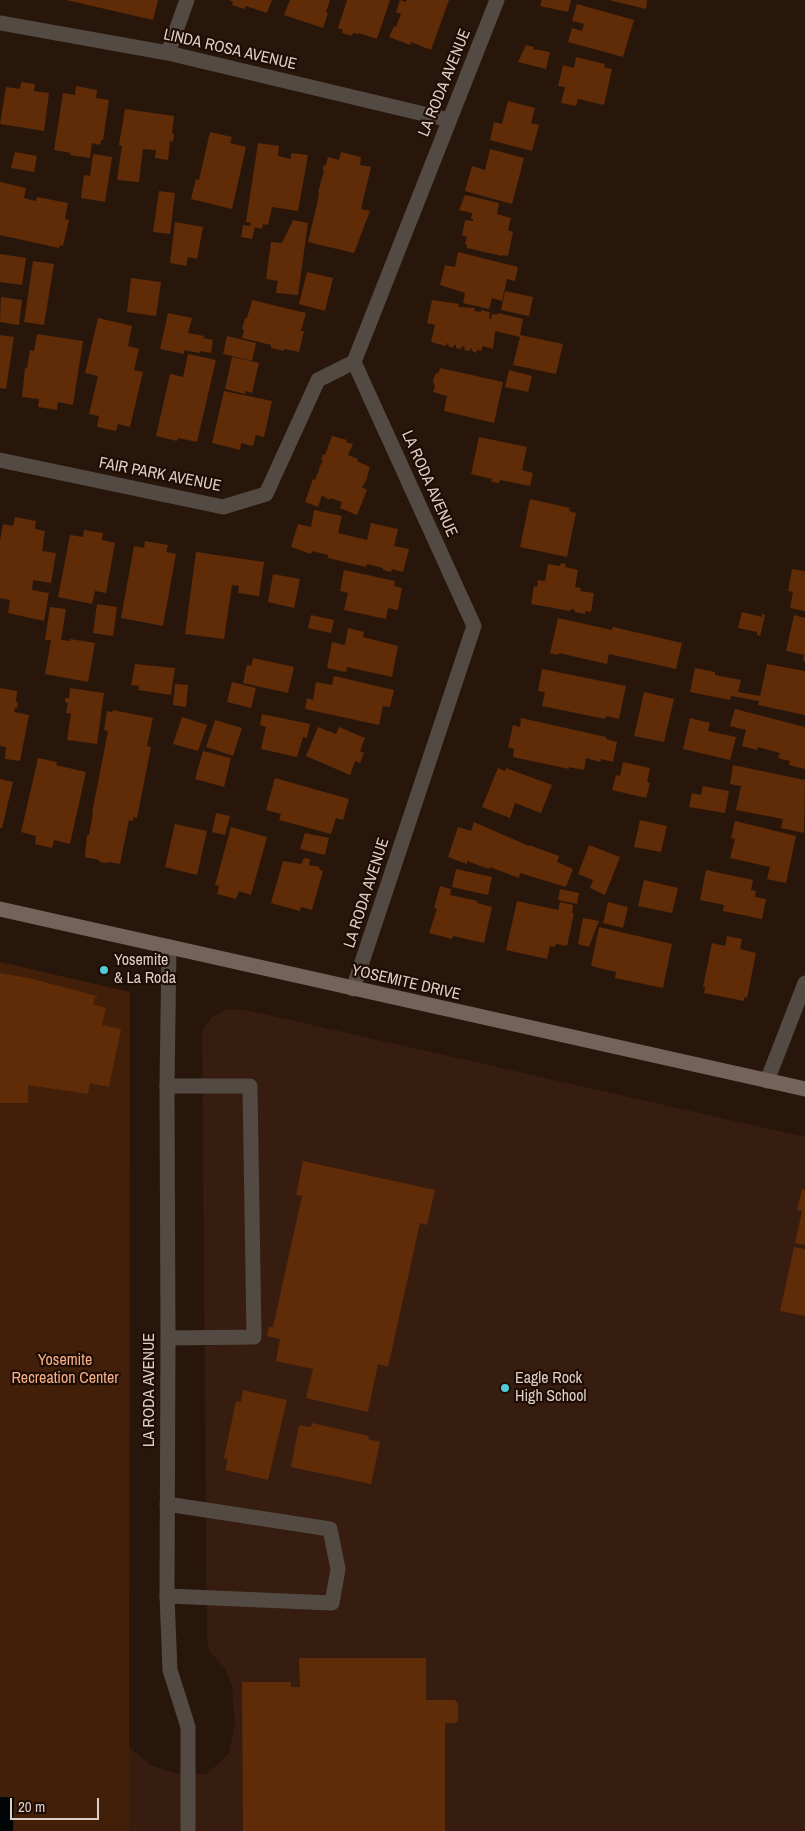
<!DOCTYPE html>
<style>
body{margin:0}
#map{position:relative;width:805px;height:1831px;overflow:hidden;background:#29160b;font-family:"Archivo Narrow",sans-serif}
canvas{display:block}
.scale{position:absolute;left:10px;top:1798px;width:89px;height:22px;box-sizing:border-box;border:2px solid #dccfc8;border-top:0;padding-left:6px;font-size:15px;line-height:18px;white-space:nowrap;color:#dccfc8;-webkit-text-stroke:4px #1f0d04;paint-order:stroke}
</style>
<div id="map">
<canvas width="805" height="1831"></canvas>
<div class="scale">20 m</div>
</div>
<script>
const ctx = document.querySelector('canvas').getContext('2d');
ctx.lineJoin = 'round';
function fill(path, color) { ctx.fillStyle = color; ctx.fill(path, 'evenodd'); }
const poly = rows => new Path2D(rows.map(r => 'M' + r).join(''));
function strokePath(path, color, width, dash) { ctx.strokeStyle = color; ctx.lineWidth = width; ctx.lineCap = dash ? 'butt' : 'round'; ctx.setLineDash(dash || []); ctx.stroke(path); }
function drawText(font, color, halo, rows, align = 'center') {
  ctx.font = font + ' "Archivo Narrow",sans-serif'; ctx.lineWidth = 4.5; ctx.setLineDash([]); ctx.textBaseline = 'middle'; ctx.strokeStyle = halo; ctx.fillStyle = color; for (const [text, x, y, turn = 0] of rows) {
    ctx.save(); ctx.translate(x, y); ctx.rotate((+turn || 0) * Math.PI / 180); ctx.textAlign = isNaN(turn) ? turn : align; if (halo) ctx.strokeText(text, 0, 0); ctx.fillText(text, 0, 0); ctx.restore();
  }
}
fill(poly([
 [227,1009,246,1010,805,1137,805,1831,129,1831,129,1747,150,1765,174,1773,207,1774,229,1753,235,1723,232,1686,224,1667,209,1651,207,1639,202,1032,211,1018]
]), '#361d0f');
fill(poly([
 [0,962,130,992,129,1831,0,1831]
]), '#421f09');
fill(poly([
 [0,1797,14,1797,13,1831,0,1831]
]), '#000607');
fill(poly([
 [66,0,158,0,153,20],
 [229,0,272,0,267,13,246,6,244,9,232,5,233,2],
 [290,0,330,0,326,12,328,13,323,28,284,15],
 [347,0,390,0,377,39,359,33,358,34,353,33,352,36,342,33,343,30,338,28],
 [400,0,406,2,407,0,449,0,431,50,411,42,410,45,389,37,394,26,396,27,401,14,396,12],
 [542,0,571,0,568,12,540,6],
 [609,0,647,0,646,9],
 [577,4,634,20,623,57,568,42,572,28,582,31,584,24,572,21],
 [526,45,534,47,533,49,550,52,546,69,518,62],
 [576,57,605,64,604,67,612,69,604,105,578,99,576,106,561,103,565,87,558,86,563,65,574,68],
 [21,82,35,84,34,91,49,93,44,131,0,124,6,87,20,89],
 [76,86,97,90,96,98,109,100,103,140,101,140,100,145,92,143,90,158,70,155,71,153,54,150,63,93,75,95],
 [508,101,535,108,531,123,539,125,532,151,490,140,494,122,502,124],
 [125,109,174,116,172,133,174,134,173,142,170,141,168,160,155,158,156,150,143,149,139,182,117,180,122,146,119,145],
 [210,132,232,137,230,143,246,147,232,209,191,199,196,179,199,180],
 [258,143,279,146,278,156,291,159,291,153,308,155,298,211,272,207,268,225,263,224,262,229,255,227,252,239,241,237,243,225,250,226,251,223,246,222],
 [490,149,524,158,512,204,465,191,472,166,485,170],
 [15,152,37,156,34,172,11,168],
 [341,152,361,157,360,165,371,167,361,209,370,211,354,253,308,242,317,204,319,193,318,192,324,171,323,170,324,165,326,165,328,157,339,160],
 [93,154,112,157,105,202,81,198,84,175,90,176],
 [0,182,26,188,24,198,36,201,37,197,68,203,65,219,69,220,63,246,60,245,59,248,0,235],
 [159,191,175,193,170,234,153,232],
 [465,195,499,203,497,214,511,218,508,230,513,232,508,256,503,255,502,256,467,248,467,245,465,244,467,237,462,235,465,220,473,221,473,219,471,219,472,213,459,210],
 [293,220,308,223,298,295,276,293,278,281,266,279,271,242,282,243],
 [175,222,203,227,197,259,188,257,186,266,170,263],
 [458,252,518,267,515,281,507,279,502,301,492,298,489,309,463,303,465,293,440,285,445,265,455,267],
 [0,254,26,258,22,285,0,282],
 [33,261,54,264,44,325,24,322],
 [307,272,333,278,325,311,299,304],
 [131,278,161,282,156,316,127,312],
 [505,291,533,297,529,316,501,310],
 [1,297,22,300,19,325,0,322],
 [252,300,306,313,301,331,304,331,299,352,284,349,284,351,271,348,271,345,242,338,244,330,242,329,245,318,247,318],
 [432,300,459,304,458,307,475,308,474,311,481,312,481,310,490,312,489,318,491,319,492,314,497,315,498,313,523,319,520,335,563,344,556,374,513,365,520,337,495,331,493,349,483,346,481,351,477,350,476,353,472,351,472,349,470,348,470,351,464,350,465,347,462,346,461,349,456,348,456,345,454,345,453,348,448,346,449,344,447,343,446,346,431,342,435,325,427,323],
 [168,313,192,318,188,333,204,336,203,338,213,340,211,353,200,351,200,353,184,350,184,354,160,349],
 [98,318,132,326,128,346,139,349,134,370,143,372,130,427,118,424,116,431,97,427,99,416,89,414,98,376,85,373],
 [37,334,83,341,73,405,58,402,57,410,38,407,39,399,22,397,25,368,27,368,30,350,34,351],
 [0,335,14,337,6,389,0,388],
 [227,336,256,343,252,361,223,354],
 [188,354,216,360,197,442,178,438,177,441,156,436,170,374,183,377],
 [232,357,259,363,252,393,246,391,245,394,225,389],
 [440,368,503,382,494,423,444,411,447,396,433,392,435,386,433,382,435,374,439,372],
 [509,370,532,376,528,392,505,387],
 [224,391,272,401,264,437,256,435,253,446,241,443,240,450,212,443],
 [332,436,347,440,346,442,353,444,348,455,358,459,357,461,370,467,366,481,362,487,367,490,357,515,340,508,342,502,330,498,329,500,322,495,318,507,305,502,313,479,315,480,320,467,319,467,322,463,323,460,321,459,323,454,325,455],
 [479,437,527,447,522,470,533,473,530,486,500,480,499,483,491,482,492,479,471,474],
 [530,499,570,508,569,511,576,513,567,557,520,547],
 [314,510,342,516,338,533,367,540,371,523,398,529,394,546,409,549,403,572,392,569,391,572,383,570,383,568,367,564,366,567,328,558,328,555,312,551,311,554,291,547,298,524,311,527],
 [15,517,36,521,35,529,45,531,42,551,56,553,51,583,33,580,32,590,49,593,44,621,8,613,10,600,0,598,0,541,3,524,13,526],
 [84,530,103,533,102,540,115,543,106,593,95,591,92,604,58,597,70,535,83,537],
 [145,541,168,545,166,552,176,554,163,626,121,618,134,546,144,548],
 [196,552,264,562,259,596,238,593,239,586,232,585,224,639,185,634],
 [561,563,566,564,565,567,578,570,575,587,581,588,580,591,594,593,591,612,585,611,585,614,575,612,575,610,571,609,570,611,531,604,534,586,537,587,538,580,545,581,548,564,560,566],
 [792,569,805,571,805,611,790,608,793,592,788,591],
 [344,570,395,581,394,586,402,588,398,610,388,608,386,619,344,610,348,593,340,591],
 [273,574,300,579,294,608,268,602],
 [97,604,117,607,113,636,93,633],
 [50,607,66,609,61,640,70,641,70,639,95,643,88,682,45,674,51,640,45,640],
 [742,612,762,617,762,614,765,615,760,636,757,635,757,632,738,628],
 [311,615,334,620,331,633,308,628],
 [794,615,805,618,805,661,803,661,804,655,786,651],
 [558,618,612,630,613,627,682,643,676,669,609,654,607,664,559,653,558,655,550,653],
 [348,628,364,632,363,637,398,646,392,677,347,667,346,672,327,668,332,642,345,645],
 [253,658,294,667,288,693,243,683,247,665,251,666],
 [135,664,175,668,171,695,138,690,139,686,131,685],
 [767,664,805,671,805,715,758,705,759,701,731,696,730,700,690,692,695,668,715,672,715,675,741,680,738,692,760,696],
 [542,669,626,686,619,719,606,716,605,719,542,706,545,692,538,691],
 [334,676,394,690,390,707,383,706,379,725,305,709,307,698,313,700,316,682,332,685],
 [232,682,256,688,251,708,227,702],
 [175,684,188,685,186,707,173,705],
 [0,688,17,691,16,702,18,702,17,708,15,708,14,712,29,715,20,761,5,759,6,747,0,746],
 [70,688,104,693,97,744,67,740,71,714,66,713,68,703,65,702,65,698,69,698],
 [644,692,674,699,664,742,634,736],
 [735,709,805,727,805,769,789,765,790,761,778,758,780,753,758,747,757,750,742,746,746,730,730,726],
 [113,710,153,718,147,746,151,747,137,818,133,817,133,821,129,820,120,864,109,862,106,863,100,862,99,860,85,857,87,835,89,835,93,813,92,813,108,731,104,730,107,711,112,712],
 [262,714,310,724,307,738,303,737,297,757,261,749,266,727,260,725],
 [182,717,207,725,198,751,173,744],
 [521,718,606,737,606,739,617,742,613,762,601,759,600,762,586,758,584,770,569,767,569,769,513,757,514,749,508,747,513,725,520,727],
 [690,718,710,723,708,731,736,737,730,760,683,749],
 [215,720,242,728,233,756,206,747],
 [318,727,336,734,339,727,365,738,360,751,364,753,360,763,355,761,350,775,306,756],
 [203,751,231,758,224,787,195,779],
 [38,758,57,762,56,765,86,772,70,844,54,840,52,848,35,844,36,836,21,832],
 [623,762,650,768,647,782,650,783,646,798,612,790,616,775,620,776],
 [733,765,805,780,804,833,781,828,783,819,736,810,741,786,730,784],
 [498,768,505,771,506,768,552,785,541,813,515,803,510,818,482,807],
 [275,778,349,799,343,820,336,818,331,834,279,820,281,814,266,810],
 [0,779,13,782,2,828,0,828],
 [703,786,729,791,725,813,689,807,692,793,701,795],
 [216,813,230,816,225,835,212,832],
 [640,820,667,826,661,852,634,847],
 [735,821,796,836,786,883,767,879,770,867,730,858,735,839,731,838],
 [474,822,529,846,529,845,559,856,557,862,573,869,566,887,520,873,519,878,490,867,489,869,467,861,467,864,448,857,458,827,471,831],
 [175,824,207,831,197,875,165,867],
 [231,827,267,837,251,895,239,891,236,899,217,894,219,886,215,885],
 [305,833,329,838,325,855,300,849],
 [589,845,620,857,605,895,590,888,593,880,578,874],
 [304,858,310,859,309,865,320,867,319,869,323,871,312,910,301,907,300,911,271,903,283,861,301,864],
 [456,869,492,877,488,895,452,887],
 [706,870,753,880,751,890,756,891,755,897,766,899,762,919,723,911,724,905,700,900],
 [644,880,678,888,672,913,638,906],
 [440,886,451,889,450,895,478,901,477,903,492,907,484,943,453,936,452,939,429,933,437,909,434,908],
 [560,889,579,893,577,904,558,900],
 [517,901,558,910,560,902,573,905,572,913,574,913,567,946,556,944,555,947,550,946,547,959,506,950],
 [608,902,628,907,623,928,603,923],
 [583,918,599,921,589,947,578,944],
 [599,927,672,944,663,988,615,978,616,972,591,966],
 [727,936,742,939,740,949,756,953,747,998,744,997,744,1001,704,993,705,987,703,987,712,943,725,946],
 [0,973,29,978,97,996,97,998,95,997,93,1004,106,1008,102,1025,121,1029,109,1087,90,1083,88,1094,28,1085,28,1103,0,1103],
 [303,1161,435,1190,427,1225,420,1223,388,1367,378,1364,368,1412,306,1398,313,1369,276,1361,280,1339,267,1336,269,1327,273,1327,302,1196,296,1195],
 [802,1189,805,1190,805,1245,795,1243,802,1211,797,1210],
 [794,1247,805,1249,805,1316,780,1311],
 [243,1390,287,1400,268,1480,225,1470,228,1459,224,1458,236,1401,241,1402],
 [312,1423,369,1436,368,1439,380,1442,371,1484,291,1467,299,1425,311,1427],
 [299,1658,426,1658,426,1700,455,1700,458,1703,458,1721,455,1723,445,1723,445,1831,243,1831,242,1682,291,1682,291,1687,300,1687]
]), '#602b07');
strokePath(poly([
 [167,1086,250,1086,254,1337,168,1338],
 [167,1504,330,1529,338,1569,332,1603,167,1596]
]), '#544a44', 15);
strokePath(poly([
 [0,23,168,53,449,120],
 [168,53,187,0],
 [0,460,223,507,266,494,318,380,354,362],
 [169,947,167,1086,168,1338,167,1596,170,1670,188,1727,188,1831],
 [353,989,474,626,354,362,497,0],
 [767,1081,805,983]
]), '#544a44', 15);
strokePath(poly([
 [0,909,805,1089]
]), '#74635b', 15);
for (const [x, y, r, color] of [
 [104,970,5,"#52cbd8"],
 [505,1388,5,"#52cbd8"]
]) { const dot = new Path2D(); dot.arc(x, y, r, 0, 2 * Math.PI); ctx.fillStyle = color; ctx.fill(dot); strokePath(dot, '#1f0d04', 2); }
drawText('16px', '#dccfc8', '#1f0d04', [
 ["LINDA ROSA AVENUE",230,50,13],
 ["LA RODA AVENUE",445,83,-68],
 ["FAIR PARK AVENUE",160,475,11],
 ["LA RODA AVENUE",429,484,66],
 ["LA RODA AVENUE",367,893,-72],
 ["YOSEMITE DRIVE",406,983,13],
 ["LA RODA AVENUE",150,1390,-90]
]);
drawText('16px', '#dccfc8', '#1f0d04', [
 ["Yosemite",114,961],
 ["& La Roda",114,979],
 ["Eagle Rock",515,1379],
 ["High School",515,1397]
], 'left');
drawText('16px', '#f5b08b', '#1f0d04', [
 ["Yosemite",65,1361],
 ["Recreation Center",65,1379]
]);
</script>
